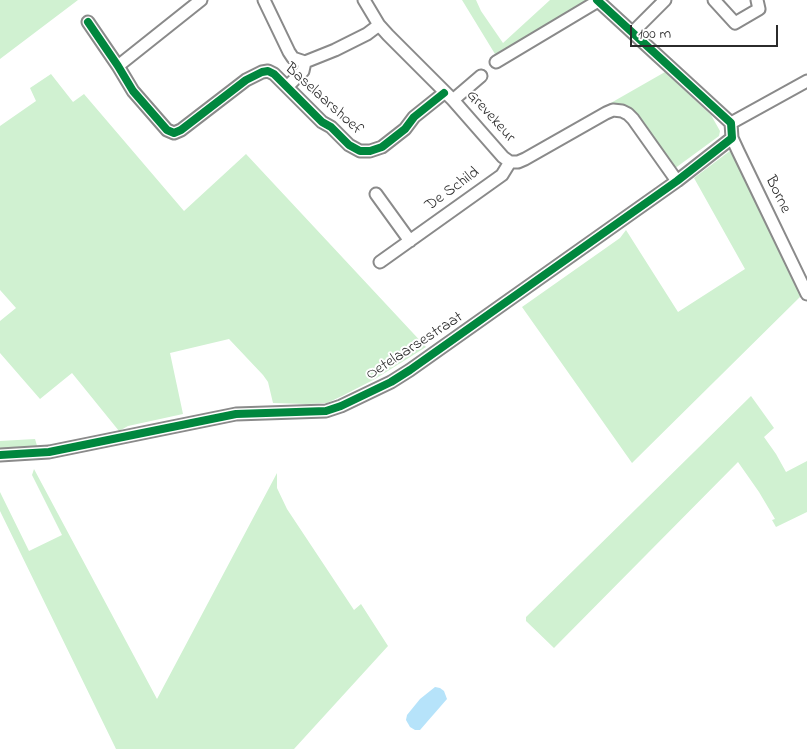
<!DOCTYPE html>
<style>
body{margin:0}
#map{position:relative;width:807px;height:749px;overflow:hidden;background:#fff;font-family:"Indie Flower",sans-serif}
canvas{display:block}
.scale{position:absolute;left:630px;top:25px;width:148px;height:22px;box-sizing:border-box;border:2px solid #2b2b2b;border-top:0;padding-left:6px;font-size:15px;line-height:18px;white-space:nowrap;color:#2b2b2b;-webkit-text-stroke:4px #fff;paint-order:stroke}
</style>
<div id="map">
<canvas width="807" height="749"></canvas>
<div class="scale">100 m</div>
</div>
<script>
const ctx = document.querySelector('canvas').getContext('2d');
ctx.lineJoin = 'round';
function fill(path, color) { ctx.fillStyle = color; ctx.fill(path, 'evenodd'); }
const poly = rows => new Path2D(rows.map(r => 'M' + r).join(''));
function strokePath(path, color, width, dash) { ctx.strokeStyle = color; ctx.lineWidth = width; ctx.lineCap = dash ? 'butt' : 'round'; ctx.setLineDash(dash || []); ctx.stroke(path); }
function drawText(font, color, halo, rows, align = 'center') {
  ctx.font = font + ' "Indie Flower",sans-serif'; ctx.lineWidth = 4; ctx.setLineDash([]); ctx.textBaseline = 'middle'; ctx.strokeStyle = halo; ctx.fillStyle = color; for (const [text, x, y, turn = 0] of rows) {
    ctx.save(); ctx.translate(x, y); ctx.rotate((+turn || 0) * Math.PI / 180); ctx.textAlign = isNaN(turn) ? turn : align; if (halo) ctx.strokeText(text, 0, 0); ctx.fillText(text, 0, 0); ctx.restore();
  }
}
fill(poly([
 [0,0,78,0,0,59],
 [462,0,476,0,481,11,503,43,550,0,587,0,587,2,495,54],
 [665,72,711,115,720,131,719,136,674,169,634,111,624,104,609,104],
 [51,74,73,102,84,94,184,211,246,154,426,347,375,379,342,396,327,403,306,404,273,403,268,382,263,375,229,339,170,353,183,414,128,426,119,431,72,373,40,399,0,353,0,321,16,308,0,290,0,126,36,101,30,88],
 [731,150,801,296,632,463,522,307,620,238,626,230,678,312,745,269,694,178],
 [751,396,774,428,764,437,776,454,786,472,807,461,807,512,776,527,772,520,775,519,759,492,738,462,554,648,526,621,526,617],
 [35,439,38,449,0,451,0,441],
 [34,469,157,699,277,473,277,488,287,509,354,610,361,604,388,646,294,749,116,749,0,511,0,492,29,551,62,535,32,475]
]), '#d0f1d1');
fill(poly([
 [435,687,440,688,444,691,447,699,420,730,415,730,410,727,406,720,407,715,420,699]
]), '#b6e3fa');
const minor = poly([
 [264,0,289,52,293,58,305,62,335,50,367,34,379,25],
 [364,0,379,25,388,35,453,100,503,157,510,162,518,162,525,159,606,113,613,110,622,111,628,114,633,119,677,181],
 [597,0,731,123,732,138,738,151,807,294],
 [714,0,735,23,759,9,757,0],
 [88,22,118,66,133,91,167,130,174,133,181,130,246,80,262,72,268,71,274,74,322,122,331,127,349,145,360,151,370,151,382,147,405,129,414,117,444,93],
 [633,32,665,0],
 [496,62,598,1],
 [118,66,201,0],
 [287,87,303,71,305,62],
 [453,100,481,76],
 [731,123,807,81],
 [376,194,410,241],
 [380,262,502,175,510,162],
 [0,455,49,452,236,414,326,411,341,406,391,382,410,370,677,181,732,138]
]);
strokePath(minor, '#8a8a8a', 15);
strokePath(minor, '#fff', 11);
strokePath(poly([
 [88,22,118,66,133,91,167,130,174,133,181,130,246,80,262,72,268,71,274,74,322,122,331,127,349,145,360,151,370,151,382,147,405,129,414,117,444,93],
 [0,455,49,452,236,414,326,411,341,406,391,382,410,370,677,181,732,138,731,123,597,0]
]), '#00873e', 8);
drawText('16px', '#2b2b2b', '#fff', [
 ["Baselaarshoef",323,100,42],
 ["Grevekeur",490,117,48],
 ["De Schild",453,190,-36],
 ["Borne",777,195,64],
 ["Oetelaarsestraat",415,347,-33]
]);
</script>
